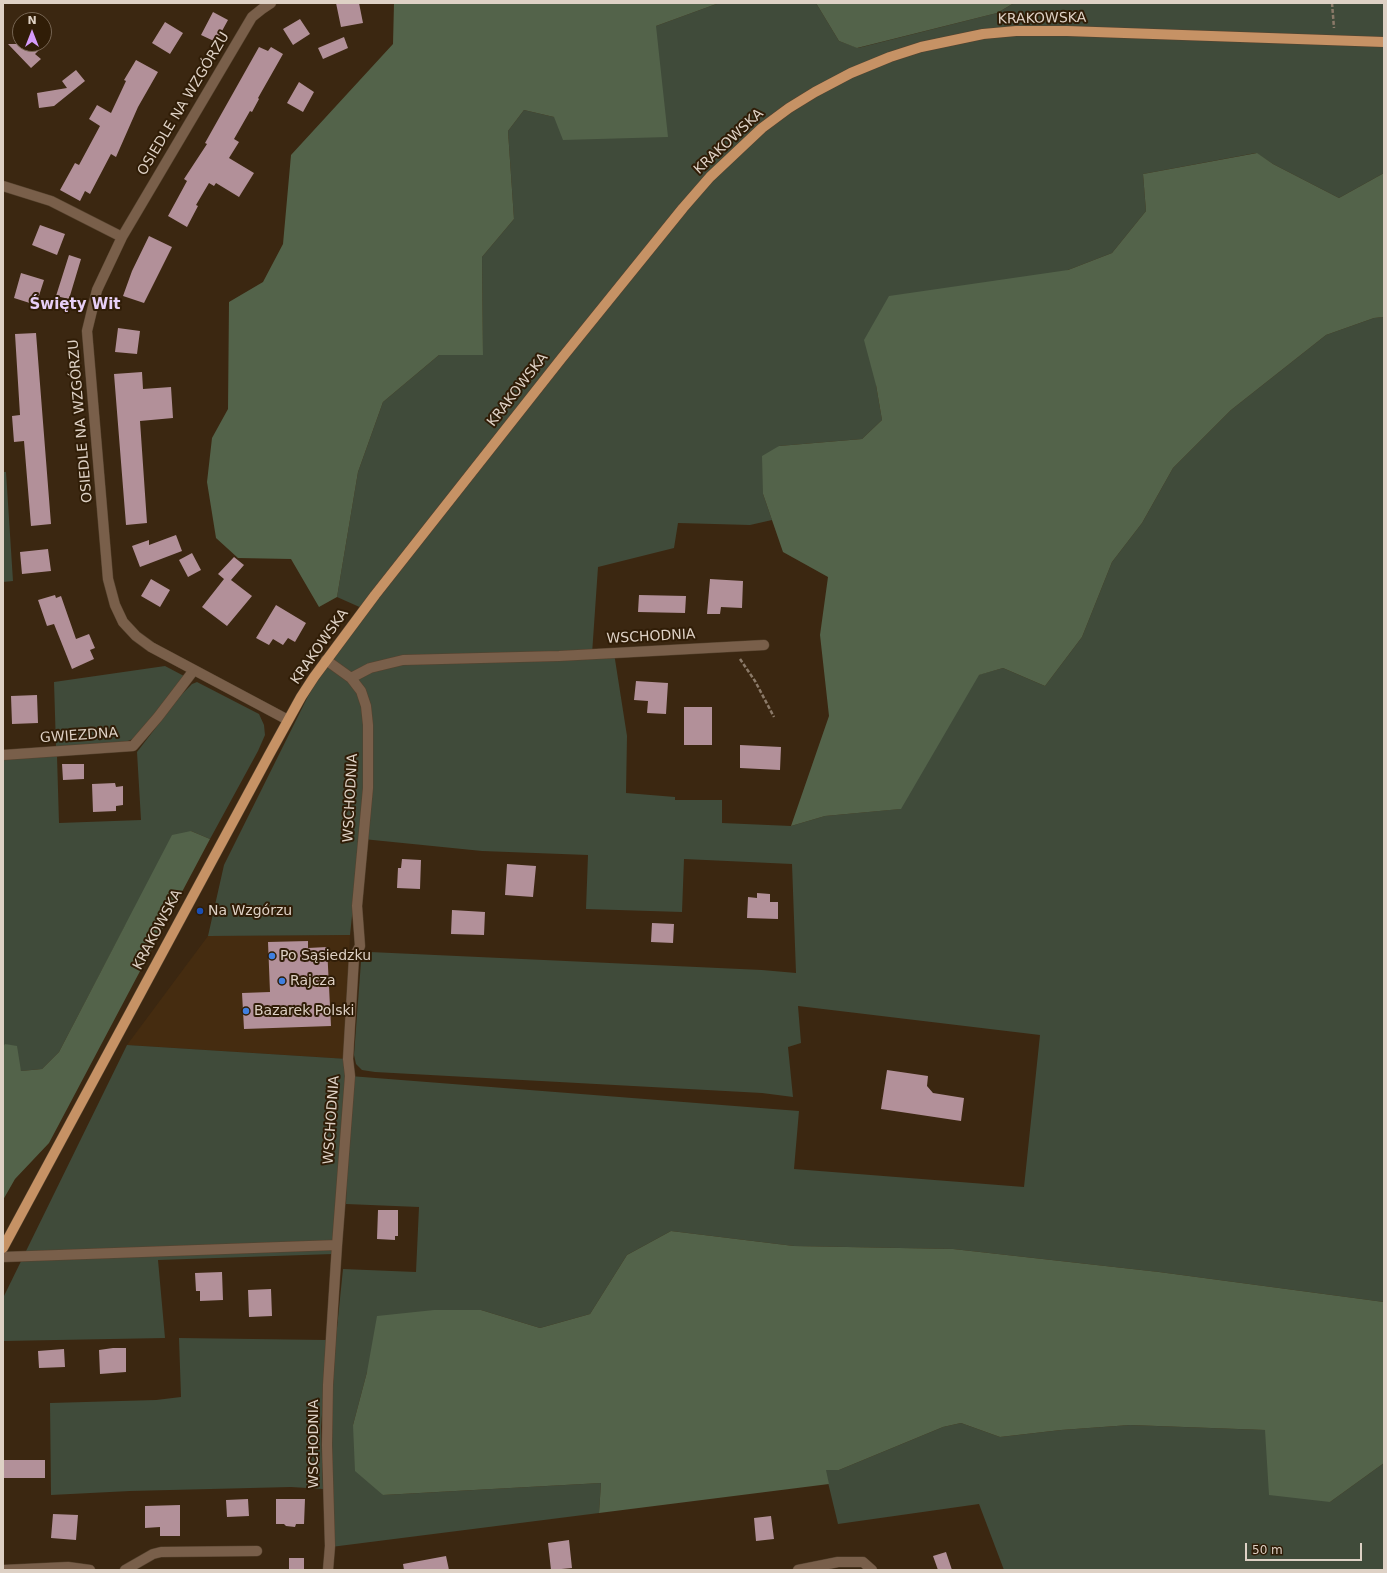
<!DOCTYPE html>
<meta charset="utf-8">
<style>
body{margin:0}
#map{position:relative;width:1387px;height:1573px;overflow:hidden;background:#3b2711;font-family:"DejaVu Sans",sans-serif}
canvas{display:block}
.frame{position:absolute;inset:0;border:4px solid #ded1c5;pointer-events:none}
.north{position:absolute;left:12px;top:12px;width:40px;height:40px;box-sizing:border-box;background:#301d07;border:1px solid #766553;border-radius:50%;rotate:0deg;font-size:11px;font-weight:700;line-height:16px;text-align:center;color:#ded1c5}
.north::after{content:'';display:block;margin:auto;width:14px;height:18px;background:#d69bfa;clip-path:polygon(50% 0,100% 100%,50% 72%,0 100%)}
.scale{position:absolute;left:1245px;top:1543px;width:117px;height:18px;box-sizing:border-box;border:2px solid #ded1c5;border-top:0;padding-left:5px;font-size:12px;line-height:14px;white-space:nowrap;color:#ded1c5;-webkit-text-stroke:3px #301d07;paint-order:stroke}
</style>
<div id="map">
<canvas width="1387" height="1573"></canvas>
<div class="frame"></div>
<div class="north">N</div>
<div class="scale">50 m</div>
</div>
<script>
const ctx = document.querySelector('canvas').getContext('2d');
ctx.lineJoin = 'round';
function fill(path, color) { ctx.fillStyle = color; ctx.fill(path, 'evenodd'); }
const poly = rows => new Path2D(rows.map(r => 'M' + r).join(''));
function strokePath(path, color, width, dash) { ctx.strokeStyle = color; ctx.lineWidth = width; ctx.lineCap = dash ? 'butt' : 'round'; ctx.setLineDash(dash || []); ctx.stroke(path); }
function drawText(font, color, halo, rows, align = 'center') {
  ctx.font = font + ' "DejaVu Sans",sans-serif'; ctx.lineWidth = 4; ctx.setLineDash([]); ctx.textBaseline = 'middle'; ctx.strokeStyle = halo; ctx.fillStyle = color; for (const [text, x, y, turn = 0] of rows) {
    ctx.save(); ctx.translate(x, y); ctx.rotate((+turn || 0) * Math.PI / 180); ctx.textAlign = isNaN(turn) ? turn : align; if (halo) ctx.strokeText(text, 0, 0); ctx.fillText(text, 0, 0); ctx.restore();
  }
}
fill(poly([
 [350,935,349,958,350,1021,348,1059,127,1045,208,936]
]), '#452c10');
fill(poly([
 [719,3,816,3,839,41,858,48,997,13,1014,3,1384,3,1384,173,1339,198,1273,164,1256,153,1143,174,1146,211,1112,253,1068,270,876,385,882,420,862,439,779,446,763,494,772,520,750,525,678,523,674,548,598,567,592,654,614,653,627,736,626,793,675,797,675,800,722,800,722,823,791,826,825,816,900,809,978,675,1003,668,1045,686,1082,637,1112,562,1142,523,1173,468,1231,410,1326,335,1374,318,1384,317,1384,1302,1159,1272,953,1249,794,1246,671,1231,627,1255,590,1314,540,1328,481,1310,367,1372,353,1425,383,1495,601,1483,599,1513,331,1547,330,1431,336,1338,343,1269,416,1272,419,1207,346,1204,349,1083,333,1254,158,1260,165,1338,3,1341,3,1298,127,1045,348,1059,350,1076,799,1111,794,1169,1024,1187,1040,1035,798,1006,801,1043,788,1047,793,1097,762,1093,375,1072,362,1070,356,1064,354,1055,361,962,365,955,370,952,762,970,796,973,792,864,684,859,682,912,586,909,588,855,482,851,363,839,360,840,350,935,208,936,224,865,326,660,364,609,337,597,358,472,383,402,439,355,483,355,482,257,514,219,508,131,524,110,554,117,656,26],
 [362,694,366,706,373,794],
 [3,472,6,472,13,581,3,582],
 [165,666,184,676,148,724,133,739,125,742,56,747,54,682],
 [197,682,259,714,264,725,265,735,258,751,210,839,191,831,125,926,59,1052,42,1069,21,1071,6,1044,3,1047,3,759,57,756,59,823,141,820,137,752,181,695,192,684],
 [179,1338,328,1340,321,1427,323,1489,291,1487,130,1491,51,1495,50,1403,156,1400,181,1397],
 [961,1423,1000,1437,1061,1430,1130,1425,1265,1430,1330,1502,1384,1463,1384,1570,1004,1570,979,1504,838,1524,825,1470,839,1470,943,1427]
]), '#404b3a');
fill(poly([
 [394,3,719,3,656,26,668,137,563,140,554,117,524,110,508,131,514,219,482,257,483,355,439,355,383,402,358,472,337,597,319,607,291,559,238,558,216,538,207,482,212,438,228,409,229,302,263,282,283,244,291,155,393,44],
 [816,3,1014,3,997,13,857,48,839,41],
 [1257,153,1273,164,1339,198,1384,173,1384,317,1374,318,1326,335,1231,410,1173,468,1142,523,1112,562,1082,637,1045,686,1003,668,979,675,901,809,825,816,791,826,829,716,820,635,828,577,783,552,763,494,762,456,779,446,862,439,882,420,876,385,864,340,889,296,1068,270,1112,253,1146,211,1143,174],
 [191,831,210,839,49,1143,15,1179,3,1200,3,1047,5,1044,17,1046,21,1071,42,1069,59,1052,172,835],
 [671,1231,794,1246,953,1249,1159,1272,1384,1302,1384,1463,1330,1502,1269,1495,1265,1430,1130,1425,1061,1430,1000,1437,961,1423,943,1427,839,1470,826,1470,829,1484,599,1513,601,1483,383,1495,355,1471,353,1425,367,1372,377,1316,434,1310,481,1310,540,1328,590,1314,627,1255]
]), '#53634a');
fill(poly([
 [336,3,359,3,363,23,341,27],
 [213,12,228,20,216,42,201,35],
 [300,19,310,34,293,45,283,29],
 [165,22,183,33,170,54,152,43],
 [344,37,348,48,323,59,318,48],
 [8,44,45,44,35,54,41,59,31,68],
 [259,47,268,51,271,47,283,54,258,98,259,99,252,112,250,111,234,139,239,142,229,158,254,173,239,197,216,183,214,186,209,183,196,205,198,206,187,227,168,216,187,181,184,179,207,144,205,143],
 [136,60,158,72,138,107,116,157,111,154,90,194,85,191,80,201,60,190,75,163,79,165,100,126,89,119,97,105,111,113,126,81,124,80],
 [76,70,85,81,54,106,39,108,37,93,67,88,62,81],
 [299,82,314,92,303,112,287,103],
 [40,225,65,234,57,255,32,245],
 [149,236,172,247,144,303,123,296,132,271],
 [69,255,81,259,69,299,56,296],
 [21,273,44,280,36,305,14,298],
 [118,328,140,331,137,354,115,352],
 [36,333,51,524,31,526,24,441,14,442,12,416,20,415,15,334],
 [142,372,143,389,171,387,173,418,140,421,147,523,126,525,114,374],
 [176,535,182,551,140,567,132,546,149,540,149,545],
 [48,549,51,571,22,574,20,552],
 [192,553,201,570,188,577,179,560],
 [234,557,244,565,231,580,252,596,227,626,202,607,224,579,218,574],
 [151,579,170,590,160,607,141,596],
 [710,579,743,581,742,608,721,607,720,614,707,614],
 [55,595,56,598,61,596,76,639,89,634,95,648,90,650,94,659,72,669,54,624,47,626,38,600],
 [639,595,686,596,685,613,638,612],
 [276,605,306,623,295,642,288,638,283,645,273,639,269,645,256,638],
 [636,681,668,683,666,714,647,713,648,701,634,700],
 [37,695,38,723,12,724,11,696],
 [684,707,712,707,712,745,684,745],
 [740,745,781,747,780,770,740,768],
 [62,764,84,764,84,779,63,780],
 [115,783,116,787,123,786,123,805,116,806,116,811,93,812,92,784],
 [402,859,421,860,420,889,397,888,398,868,401,868],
 [507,864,536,866,533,897,505,895],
 [757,893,770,894,770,902,778,902,778,919,747,918,748,897,757,898],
 [452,910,485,912,484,935,451,934],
 [652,923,674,924,673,943,651,942],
 [308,941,308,948,327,947,331,1026,244,1029,242,993,270,992,268,942],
 [887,1070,928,1076,927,1086,933,1093,964,1098,961,1121,881,1109],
 [378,1210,398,1210,398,1236,395,1236,395,1240,377,1239],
 [222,1272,223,1300,200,1301,200,1291,196,1291,195,1273],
 [271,1289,272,1316,249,1317,248,1290],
 [113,1348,126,1348,126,1372,100,1374,99,1350],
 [64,1349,65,1367,39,1368,38,1351],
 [3,1460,45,1460,45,1478,3,1478],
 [248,1499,249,1516,227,1517,226,1500],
 [276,1499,305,1499,304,1524,296,1524,295,1527,286,1526,284,1524,276,1524],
 [180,1505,180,1536,160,1536,160,1527,145,1528,145,1506],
 [53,1514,78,1515,76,1540,51,1538],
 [771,1516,774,1539,756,1541,754,1518],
 [569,1540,572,1568,551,1570,548,1543],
 [946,1552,952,1570,938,1570,933,1556],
 [446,1556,449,1570,404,1570,403,1564],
 [289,1558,304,1558,304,1570,289,1570]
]), '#b29099');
const minor = poly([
 [271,3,262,9,252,17,122,237,97,290,87,331,108,579,115,605,123,622,136,636,151,647,288,720],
 [3,186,51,201,122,237],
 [326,660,351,678,361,691,366,706,368,725,368,788,357,906,360,946,354,957,348,1059,350,1076,337,1245,328,1385,327,1445,330,1546,328,1570],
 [351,678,370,668,403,660,559,656,764,645],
 [3,755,133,746,158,717,194,670],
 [3,1257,337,1245],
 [3,1570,68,1567,90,1570],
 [125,1570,153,1554,161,1552,257,1551],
 [798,1570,838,1562,863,1562,872,1570]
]);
const major = poly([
 [3,1248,269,755,301,697,314,677,375,595,561,359,683,208,710,177,762,128,789,108,815,92,851,73,890,57,921,47,983,34,1016,31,1067,31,1384,42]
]);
strokePath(minor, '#55422e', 11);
strokePath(major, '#55422e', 11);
strokePath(poly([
 [1332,3,1334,28],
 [740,659,755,681,774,717]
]), '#8b7a69', 2.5, [4, 2]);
strokePath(minor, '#795f4a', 10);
strokePath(major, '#c69265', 10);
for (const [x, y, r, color] of [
 [200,911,4,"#1a4fb4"],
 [272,956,4,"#3f7fe0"],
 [282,981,4,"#3f7fe0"],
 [246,1011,4,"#3f7fe0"]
]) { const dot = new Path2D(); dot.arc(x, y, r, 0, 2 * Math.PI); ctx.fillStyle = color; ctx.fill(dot); strokePath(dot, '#301d07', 1.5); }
drawText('14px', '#ded1c5', '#301d07', [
 ["KRAKOWSKA",1042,19,-1],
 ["OSIEDLE NA WZGÓRZU",184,104,-59],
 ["KRAKOWSKA",729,142,-43],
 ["KRAKOWSKA",518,390,-52],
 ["OSIEDLE NA WZGÓRZU",81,421,-95],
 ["WSCHODNIA",651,637,-3],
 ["KRAKOWSKA",320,647,-55],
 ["GWIEZDNA",79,736,-4],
 ["WSCHODNIA",351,798,-87],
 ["KRAKOWSKA",158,930,-62],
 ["WSCHODNIA",332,1120,-86],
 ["WSCHODNIA",314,1444,-90]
]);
drawText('14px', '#ded1c5', '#301d07', [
 ["Na Wzgórzu",208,911],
 ["Po Sąsiedzku",280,956],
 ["Rajcza",290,981],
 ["Bazarek Polski",254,1011]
], 'left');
drawText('bold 15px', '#e7cff7', '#301d07', [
 ["Święty Wit",75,305]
]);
</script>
